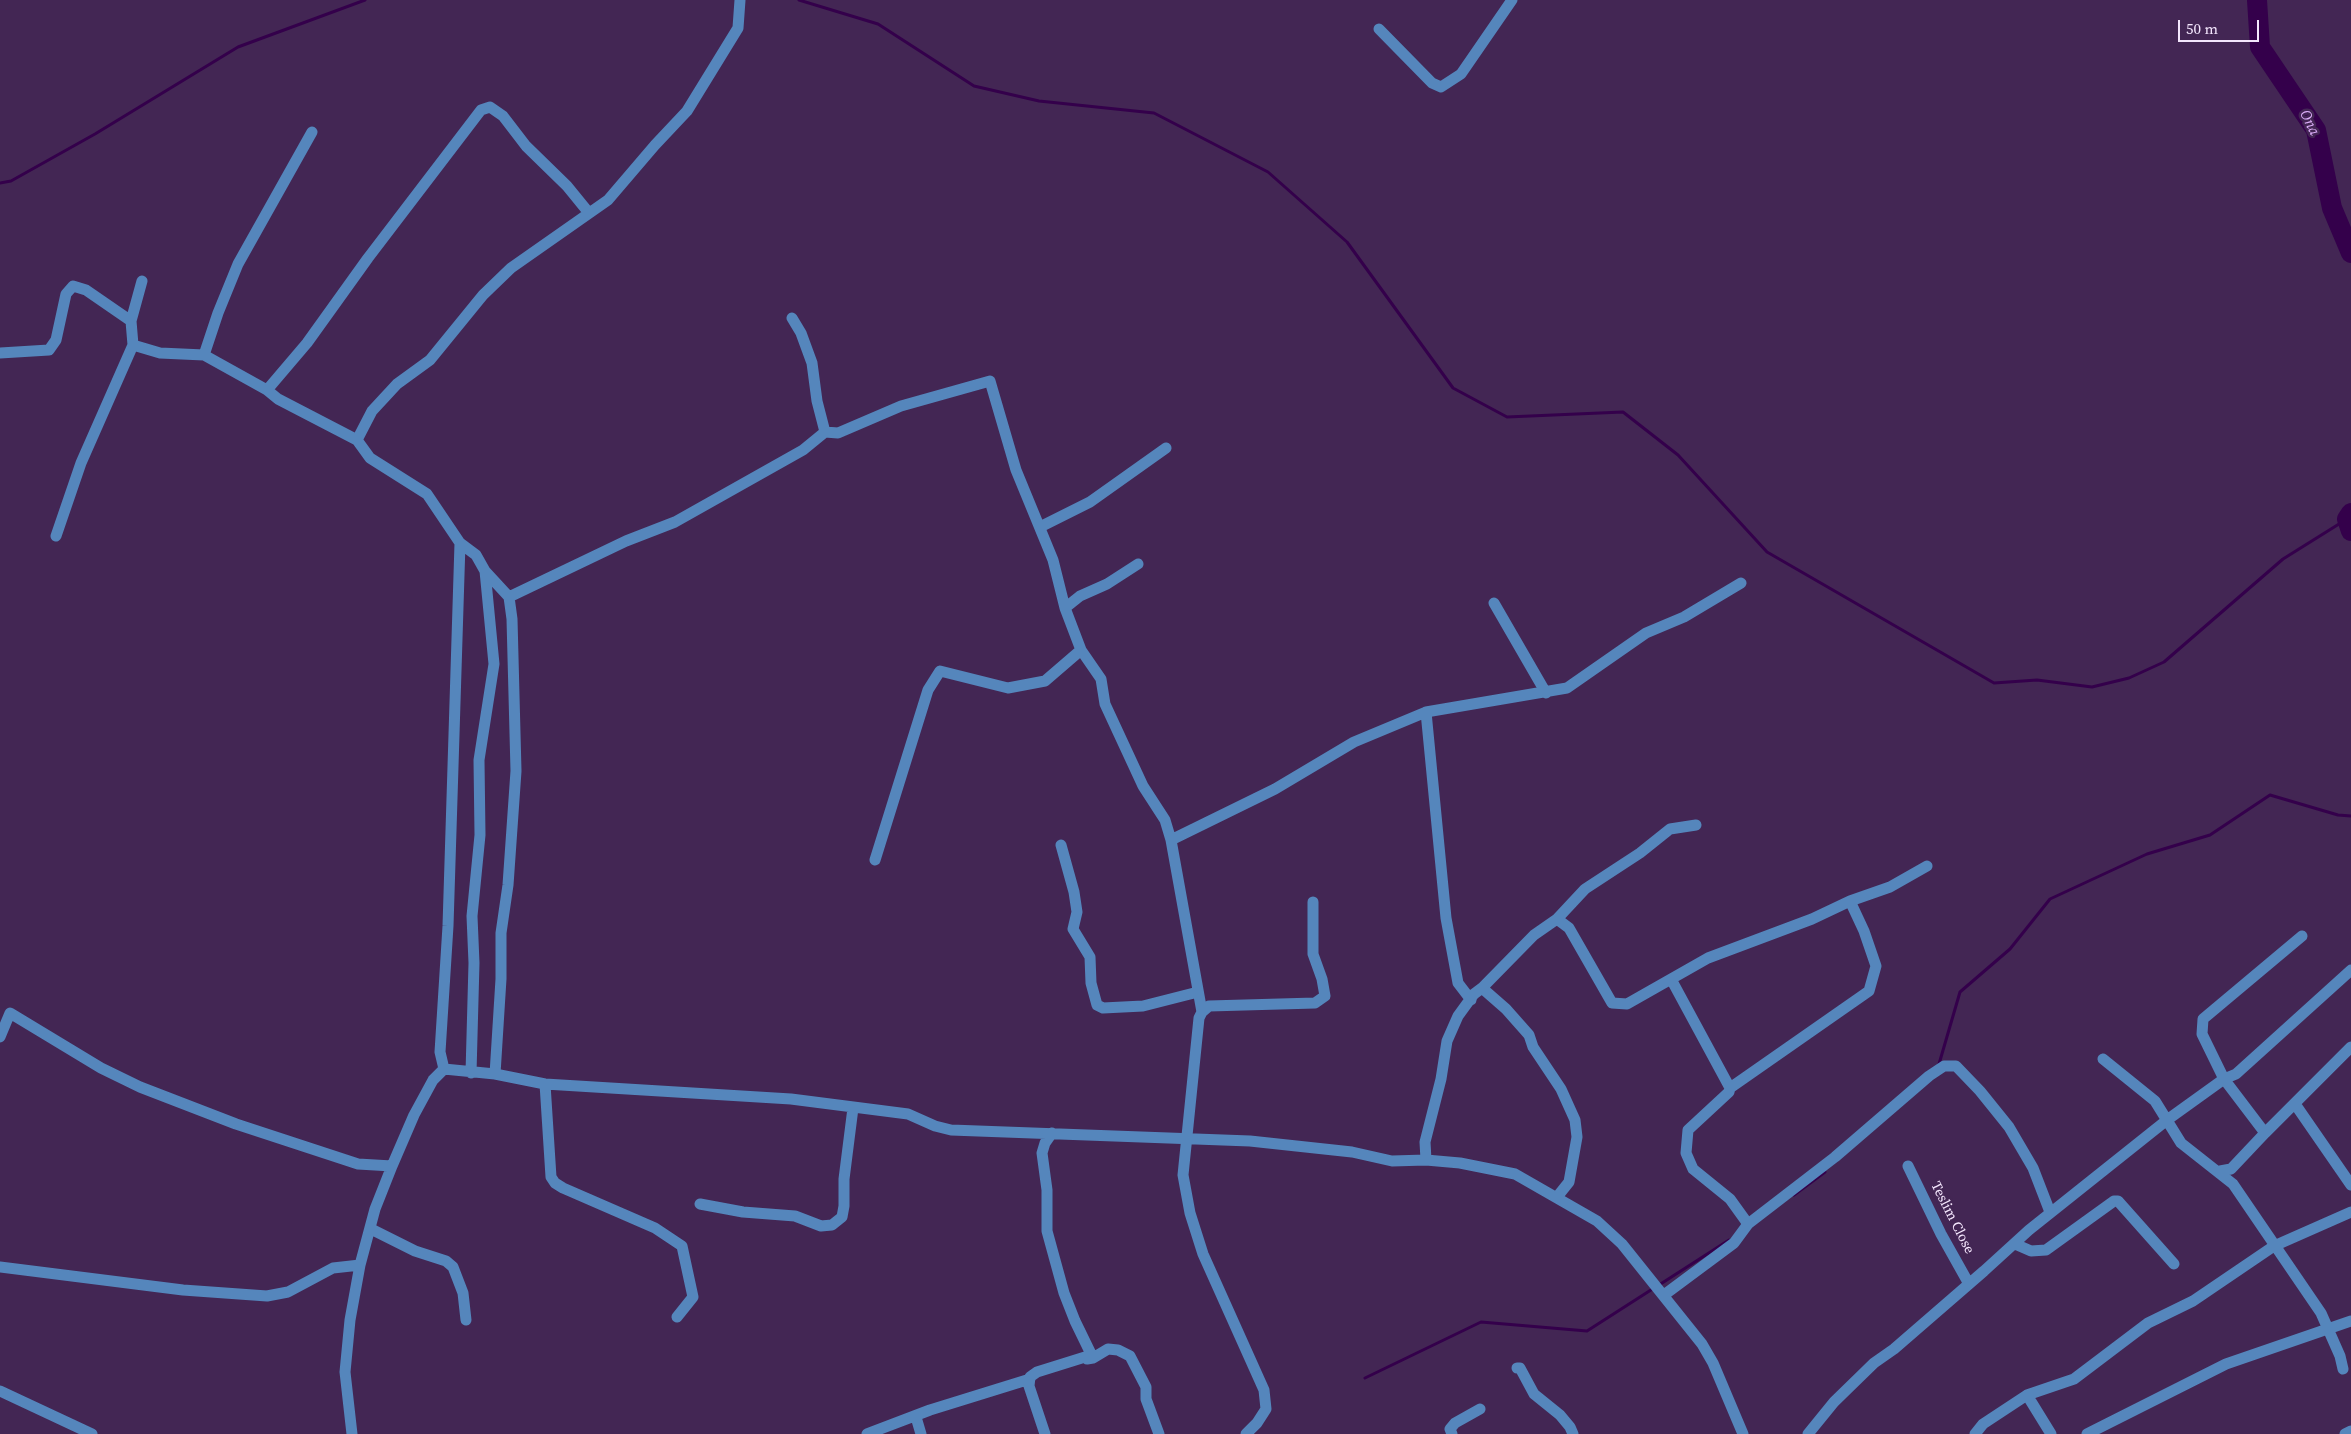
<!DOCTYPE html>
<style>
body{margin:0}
#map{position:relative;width:2351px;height:1434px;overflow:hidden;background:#432654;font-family:"Source Serif 4",serif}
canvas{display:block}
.scale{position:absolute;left:2178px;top:20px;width:81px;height:22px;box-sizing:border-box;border:2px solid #f4e6fd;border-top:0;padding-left:6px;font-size:15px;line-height:18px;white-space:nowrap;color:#f4e6fd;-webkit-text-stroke:4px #432654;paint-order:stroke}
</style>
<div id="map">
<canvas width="2351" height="1434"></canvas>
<div class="scale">50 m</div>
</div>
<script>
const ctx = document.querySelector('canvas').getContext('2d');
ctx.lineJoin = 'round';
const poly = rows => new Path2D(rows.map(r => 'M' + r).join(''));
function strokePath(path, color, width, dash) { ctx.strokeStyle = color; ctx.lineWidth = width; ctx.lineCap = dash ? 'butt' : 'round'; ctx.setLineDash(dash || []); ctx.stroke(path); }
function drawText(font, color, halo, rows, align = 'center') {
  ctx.font = font + ' "Source Serif 4",serif'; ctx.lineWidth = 5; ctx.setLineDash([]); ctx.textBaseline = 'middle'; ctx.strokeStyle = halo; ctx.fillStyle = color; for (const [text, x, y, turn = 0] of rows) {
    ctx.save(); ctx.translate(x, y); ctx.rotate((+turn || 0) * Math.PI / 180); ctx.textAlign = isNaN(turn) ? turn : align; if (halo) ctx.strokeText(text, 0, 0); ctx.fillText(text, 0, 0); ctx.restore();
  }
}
strokePath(poly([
 [799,0,878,24,974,86,1039,101,1154,113,1268,172,1347,242,1453,388,1507,417,1623,412,1678,455,1767,552,1994,683,2037,680,2092,687,2129,678,2164,662,2283,559,2347,519],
 [0,183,11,181,95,134,238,47,365,0],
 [1939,1064,1960,992,2010,949,2050,899,2147,854,2210,835,2270,795,2338,815,2351,816],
 [1794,1195,1825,1172],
 [1659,1285,1729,1240],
 [1365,1378,1481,1322,1587,1331,1654,1288]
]), '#34004b', 3);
strokePath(poly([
 [2257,0,2260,47,2316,130,2332,208,2351,253],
 [2351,513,2347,519,2351,531]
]), '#34004b', 20);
strokePath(poly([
 [1379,29,1432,83,1441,87,1461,74,1512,0],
 [142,281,131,321,133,345,160,353,204,355,267,390],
 [0,353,49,350,56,340,66,294,73,286,86,290,131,321],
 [204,355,218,313,238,264,312,132],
 [825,432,838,433,901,406,990,381,1016,470,1053,560,1065,608,1081,650,1101,679,1105,704,1143,786,1165,820,1171,840,1202,1012],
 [357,440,278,399,267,390,307,343,368,258,481,110,490,107,503,116,526,146,567,186,589,213],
 [1040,527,1090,502,1166,448],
 [56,536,81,463,133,345],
 [460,543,476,555,485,571,509,597,512,619,516,771,508,885,501,933,501,979,495,1074],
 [509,597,626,541,675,522,803,450,825,432,817,401,812,363,801,333,792,318],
 [1494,603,1546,693],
 [1065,608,1080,596,1107,584,1138,564],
 [1426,712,1446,918,1458,983,1471,1000],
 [1171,840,1275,789,1354,742,1426,712,1567,688,1646,633,1684,617,1741,583],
 [1061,845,1074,892,1077,912,1073,929,1090,957,1091,983,1097,1005,1103,1008,1143,1006,1198,992],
 [875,860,928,690,940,671,1008,688,1045,681,1081,650],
 [1557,919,1569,928,1612,1003,1627,1004,1708,958,1812,919,1850,901,1890,887,1927,866],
 [1482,988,1534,935,1557,919,1585,889,1640,853,1670,829,1696,825],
 [0,1037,10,1013,101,1068,140,1087,236,1124,358,1164,392,1166],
 [2103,1059,2155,1101,2181,1143,2233,1184,2321,1313,2340,1356,2343,1369],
 [444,1069,440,1052,448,926,460,543,427,494,370,458,357,440,372,411,397,384,430,360,483,295,511,268,608,200,655,145,687,111,738,28,740,0],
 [471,1073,474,963,472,916,480,835,479,760,494,664,485,571],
 [545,1084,551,1177,555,1183,563,1188,655,1228,682,1246,693,1297,677,1317],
 [1730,1088,1869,991,1876,966,1864,931,1850,901],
 [2295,1104,2351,1185],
 [1052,1133,1045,1143,1042,1153,1047,1190,1047,1231,1064,1293,1075,1321,1093,1358,1108,1349,1118,1350,1130,1356,1146,1387,1146,1399,1159,1434],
 [2265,1133,2351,1047],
 [1426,1160,1425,1142,1441,1079,1447,1041,1458,1016,1474,994,1482,988,1506,1009,1529,1035,1533,1047,1561,1089,1575,1120,1577,1137,1569,1182,1557,1197],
 [1908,1166,1941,1234,1969,1284],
 [2220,1171,2231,1169,2265,1133,2224,1079,2202,1034,2203,1019,2302,936],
 [700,1204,743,1212,795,1216,821,1226,832,1225,842,1217,844,1206,844,1179,853,1108],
 [1748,1224,1835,1157,1929,1076,1944,1066,1956,1066,1980,1091,2009,1127,2033,1168,2050,1212],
 [371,1229,415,1251,446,1261,453,1267,463,1293,466,1320],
 [2015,1244,2031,1251,2046,1250,2114,1201,2118,1201,2174,1264],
 [0,1267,183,1290,267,1296,288,1292,333,1268,360,1265],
 [1664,1295,1734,1243,1748,1224,1730,1199,1693,1169,1686,1153,1688,1130,1729,1092,1730,1088,1671,979],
 [1517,1368,1520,1368,1534,1394,1560,1415,1570,1427,1573,1434],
 [0,1391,92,1434],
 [2027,1395,2051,1434],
 [916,1417,921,1434],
 [352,1434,345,1372,350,1320,360,1265,375,1209,392,1166,414,1115,433,1080,444,1069,495,1074,545,1084,791,1099,908,1114,935,1126,951,1130,1250,1141,1352,1152,1392,1161,1426,1160,1460,1163,1515,1174,1597,1221,1622,1244,1702,1344,1713,1363,1743,1434],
 [867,1434,930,1410,1030,1379],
 [1045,1434,1029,1386,1030,1377,1037,1372,1085,1357,1087,1359,1093,1358],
 [1246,1434,1257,1423,1266,1409,1264,1390,1203,1254,1190,1213,1183,1175,1199,1018,1202,1012,1209,1006,1315,1003,1325,996,1322,979,1313,954,1313,902],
 [1452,1434,1450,1429,1455,1423,1480,1409],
 [1808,1434,1834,1402,1874,1363,1894,1349,1984,1271,2029,1230,2167,1120,2224,1079,2236,1074,2351,970],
 [1975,1434,1983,1424,2027,1395,2074,1379,2148,1323,2193,1301,2274,1246,2351,1212],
 [2087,1434,2226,1364,2351,1321],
 [2345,1434,2351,1431]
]), '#5586bc', 11);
drawText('14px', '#f4e6fd', '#432654', [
 ["Teslim Close",1952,1218,63]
]);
drawText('italic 15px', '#ddaffa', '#432654', [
 ["Ona",2309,123,63]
]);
</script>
